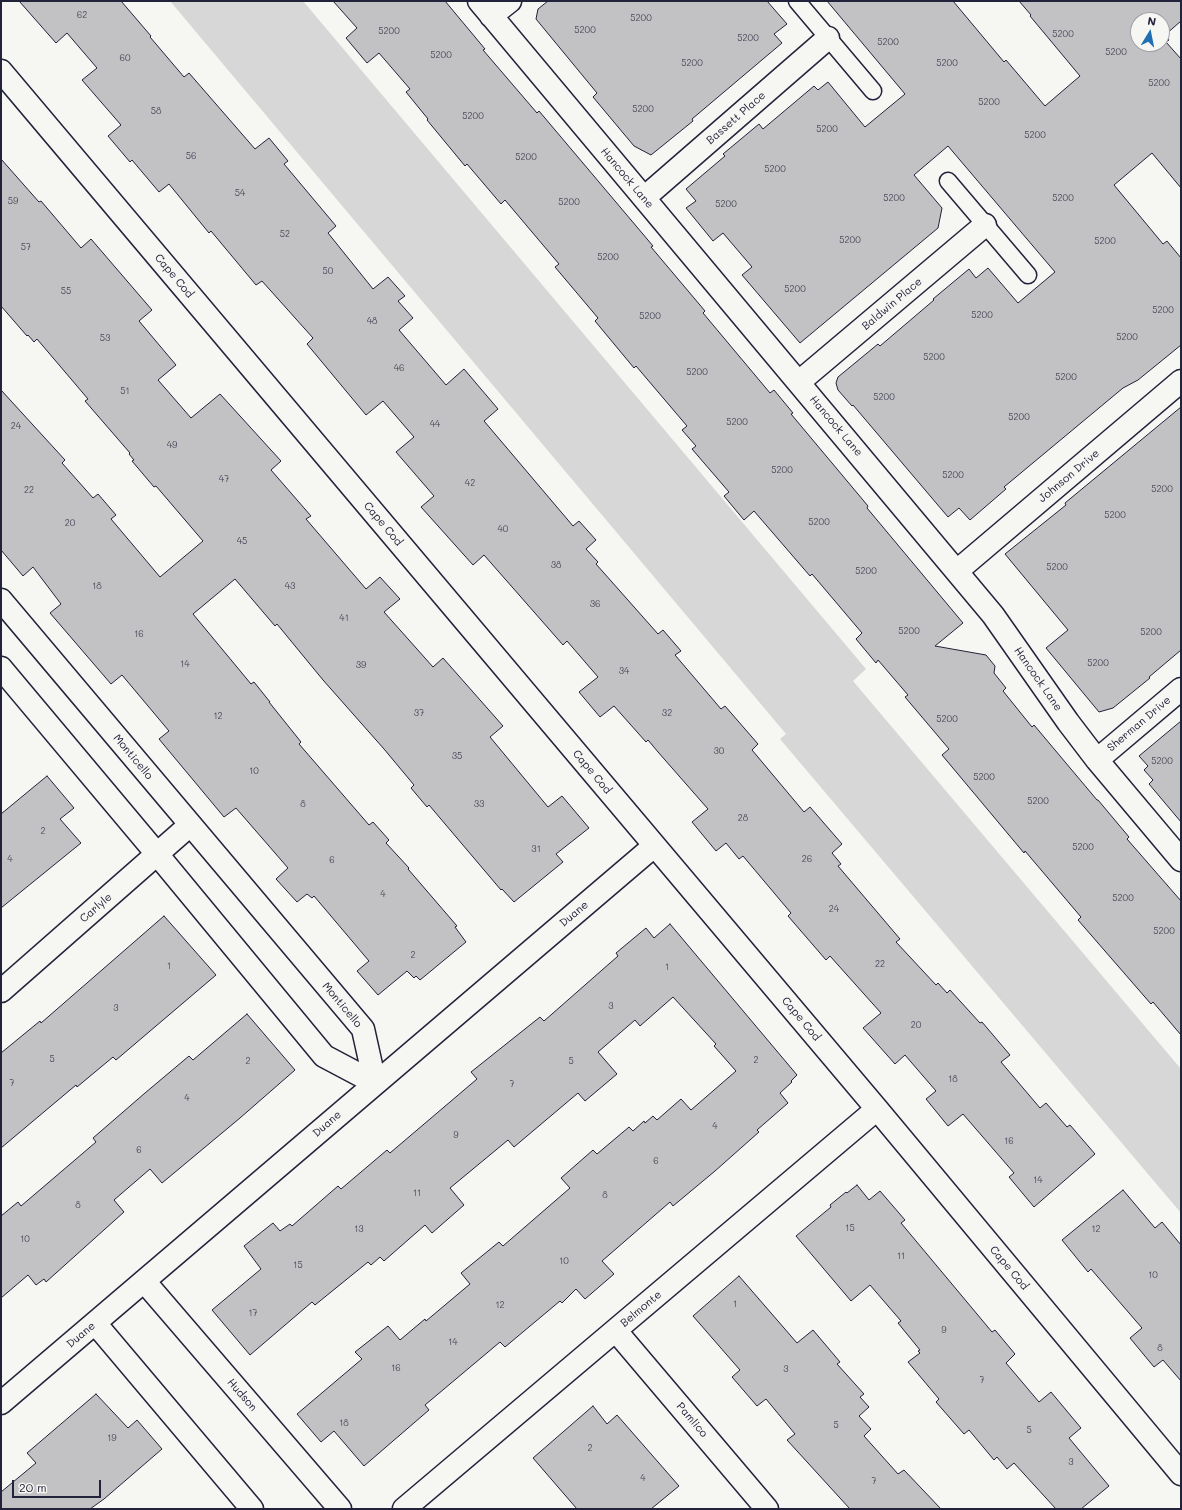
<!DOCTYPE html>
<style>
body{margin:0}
#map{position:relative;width:1182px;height:1510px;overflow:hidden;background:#f6f6f2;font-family:Mali,sans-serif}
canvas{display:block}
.frame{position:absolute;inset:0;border:2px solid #22223b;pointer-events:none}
.north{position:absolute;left:1130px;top:12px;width:40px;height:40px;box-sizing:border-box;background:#f6f6f2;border:1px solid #a1a1a9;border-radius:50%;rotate:10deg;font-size:11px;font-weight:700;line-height:16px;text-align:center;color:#22223b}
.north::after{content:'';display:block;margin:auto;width:14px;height:18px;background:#1f6fb2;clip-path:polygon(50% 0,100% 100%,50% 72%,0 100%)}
.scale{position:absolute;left:12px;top:1480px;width:89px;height:18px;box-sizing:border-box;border:2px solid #22223b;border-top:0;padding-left:5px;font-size:12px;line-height:14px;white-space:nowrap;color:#22223b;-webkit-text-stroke:3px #f6f6f2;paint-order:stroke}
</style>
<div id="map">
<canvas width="1182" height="1510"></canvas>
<div class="frame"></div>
<div class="north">N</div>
<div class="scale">20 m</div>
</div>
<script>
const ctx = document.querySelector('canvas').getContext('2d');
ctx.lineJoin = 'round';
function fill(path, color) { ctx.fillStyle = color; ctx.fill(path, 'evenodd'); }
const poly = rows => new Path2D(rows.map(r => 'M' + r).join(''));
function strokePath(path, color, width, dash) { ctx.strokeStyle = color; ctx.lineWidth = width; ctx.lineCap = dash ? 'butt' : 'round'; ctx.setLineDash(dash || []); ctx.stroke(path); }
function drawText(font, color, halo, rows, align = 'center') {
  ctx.font = font + ' Mali,sans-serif'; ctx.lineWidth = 4; ctx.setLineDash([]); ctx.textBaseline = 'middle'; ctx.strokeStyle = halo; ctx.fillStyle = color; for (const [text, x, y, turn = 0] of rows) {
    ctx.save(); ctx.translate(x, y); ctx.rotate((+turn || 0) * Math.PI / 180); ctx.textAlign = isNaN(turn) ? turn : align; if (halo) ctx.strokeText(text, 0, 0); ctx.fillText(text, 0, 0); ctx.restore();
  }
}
fill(poly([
 [170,1,303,1,866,669,853,681,1181,1069,1181,1213,780,739,786,734]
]), '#d7d7d7');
const building = poly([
 [19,1,121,1,151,36,150,37,184,77,189,73,255,149,269,138,288,161,284,164,336,226,328,233,373,289,388,277,405,296,398,301,413,318,399,330,446,385,464,369,498,409,484,421,573,526,579,521,596,540,586,549,598,562,596,564,658,634,663,630,681,651,675,655,721,709,725,706,758,744,752,750,804,812,810,807,842,844,832,853,841,864,838,866,900,939,896,942,936,985,938,983,947,993,950,990,980,1023,982,1022,1010,1055,1001,1062,1040,1108,1046,1103,1067,1127,1070,1125,1095,1154,1034,1207,1009,1177,1014,1173,963,1114,948,1126,926,1099,936,1091,905,1055,895,1064,863,1028,881,1013,830,956,826,960,788,916,791,913,743,856,739,859,726,843,716,851,692,822,708,809,658,752,648,740,646,742,614,706,600,717,579,692,598,677,567,641,563,645,484,555,473,565,421,507,434,496,396,452,414,437,383,401,366,415,307,344,313,338,262,281,256,285,211,231,209,233,169,184,159,192,132,160,130,162,108,136,121,125,82,80,97,68,67,33,56,43,19,1],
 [333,1,445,1,485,49,483,50,537,113,539,111,653,246,651,247,705,311,703,313,770,393,774,390,793,413,791,414,868,506,867,508,963,623,935,646,986,655,995,666,994,673,1006,688,1003,691,1032,727,1034,725,1097,800,1098,800,1129,837,1127,839,1181,901,1181,1035,1153,1002,1151,1004,1078,920,1081,917,1025,851,1024,853,942,755,949,749,905,697,908,695,878,660,876,663,856,639,862,633,812,574,810,576,754,511,744,520,724,496,729,492,692,449,696,446,682,430,687,426,636,366,634,368,595,321,598,318,555,267,559,264,505,200,501,204,467,164,465,166,427,120,428,119,406,92,410,89,379,53,367,63,346,38,357,28,333,1],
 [548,1,767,1,787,24,774,34,782,43,692,119,693,121,651,155,634,146,593,97,597,93,536,19,538,9,548,1],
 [827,1,953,1,1004,62,1006,60,1045,106,1080,76,1030,16,1031,15,1019,1,1181,1,1181,21,1165,35,1169,40,1166,42,1181,59,1181,188,1152,153,1114,185,1163,244,1167,241,1181,258,1181,345,1138,380,1123,388,1004,487,1006,489,970,520,959,508,948,517,853,405,852,406,838,390,836,383,838,377,878,344,880,346,934,300,933,299,969,269,976,278,988,268,1018,303,1055,272,948,146,914,175,942,208,938,228,800,343,742,275,752,267,723,233,713,241,686,208,696,201,686,189,725,156,723,154,759,124,763,129,814,86,818,90,828,82,865,127,905,94,827,1],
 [1138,20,1162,20,1162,44,1138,44,1138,20],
 [1,159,39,202,41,201,81,248,91,239,152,310,139,321,176,365,158,380,191,418,220,394,281,461,271,470,311,516,306,519,366,589,380,577,400,599,384,612,433,667,443,658,503,726,490,737,548,807,562,796,589,828,556,854,563,862,514,902,502,889,501,890,429,805,427,807,411,788,414,785,384,749,323,680,277,624,275,626,235,579,193,614,251,684,254,682,270,702,269,702,301,742,299,744,369,825,373,822,389,840,386,843,409,868,408,869,457,926,455,927,466,942,420,980,416,976,414,978,407,971,378,995,357,971,369,961,314,896,312,898,307,894,297,902,276,879,288,868,236,808,224,817,159,739,169,731,122,675,111,684,50,613,61,604,33,567,23,576,1,550,1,390,65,460,62,463,93,498,98,494,116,515,111,519,160,577,203,541,156,486,154,487,132,461,134,460,129,454,130,453,85,401,88,399,37,339,34,342,28,335,27,336,1,306,1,159],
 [1181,407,1181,650,1149,677,1150,678,1113,708,1099,712,1046,648,1068,630,1005,554,1066,505,1065,503,1181,407],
 [1181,721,1181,822,1149,784,1153,780,1144,770,1148,766,1139,756,1181,721],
 [47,776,74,808,60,819,81,843,1,908,1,814,47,776],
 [164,916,216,975,116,1060,113,1057,77,1087,76,1085,1,1148,1,1053,40,1021,41,1023,164,916],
 [670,924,797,1075,791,1081,792,1082,780,1093,788,1103,757,1130,759,1132,715,1171,673,1206,670,1202,602,1261,614,1274,585,1299,576,1289,562,1303,560,1301,505,1347,500,1342,425,1405,429,1410,364,1466,334,1431,321,1442,297,1414,362,1359,355,1352,388,1326,400,1340,425,1319,426,1321,470,1284,461,1273,499,1242,503,1246,570,1188,561,1178,593,1150,597,1154,629,1127,633,1131,644,1121,645,1123,653,1116,657,1120,681,1099,691,1110,736,1071,714,1046,716,1044,673,997,640,1026,635,1020,598,1052,617,1074,585,1101,578,1093,514,1147,508,1140,450,1188,464,1205,432,1233,425,1225,384,1261,380,1257,371,1265,368,1262,315,1305,312,1302,250,1355,212,1310,261,1269,244,1246,273,1223,280,1231,290,1224,292,1226,338,1186,341,1189,387,1150,390,1153,477,1079,471,1072,540,1017,544,1021,618,956,616,953,646,928,654,938,670,924],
 [247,1014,295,1070,240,1118,162,1183,150,1169,114,1200,124,1212,46,1282,44,1279,36,1285,28,1275,1,1298,1,1216,18,1202,21,1206,96,1142,93,1138,145,1093,189,1056,193,1060,247,1014],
 [857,1185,869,1200,880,1191,905,1220,901,1223,992,1332,995,1330,1015,1354,1006,1363,1039,1402,1051,1392,1081,1428,1069,1438,1109,1486,1081,1509,1056,1509,1014,1463,1007,1469,997,1457,994,1460,969,1430,964,1434,936,1402,939,1399,908,1362,920,1353,918,1351,920,1350,898,1323,901,1321,870,1285,851,1301,796,1236,831,1207,830,1205,846,1192,847,1193,857,1185],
 [1123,1190,1155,1228,1162,1222,1181,1245,1181,1381,1163,1360,1154,1367,1130,1338,1142,1328,1091,1269,1088,1272,1062,1240,1123,1190],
 [739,1276,797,1343,813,1330,840,1362,837,1364,864,1394,860,1397,869,1407,859,1416,871,1429,864,1436,898,1474,904,1470,941,1509,850,1509,787,1440,795,1434,766,1399,757,1406,732,1377,740,1370,693,1316,739,1276],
 [96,1394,128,1428,137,1420,162,1449,104,1499,90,1509,1,1509,1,1492,36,1463,27,1453,96,1394],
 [593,1406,607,1424,617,1415,679,1486,651,1509,577,1509,533,1458,593,1406]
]);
fill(building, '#c2c2c4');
strokePath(building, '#22223b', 1);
const service = poly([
 [797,1,873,91],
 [948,181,1028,275]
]);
const minor = poly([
 [479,1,993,615,1068,722,1097,760,1181,860],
 [491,16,510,1],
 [1,71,877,1109,1181,1474],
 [644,198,828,38],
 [799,382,985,225],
 [957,571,1181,381],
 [1,600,363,1029,375,1083],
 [1,668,157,854,324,1056,375,1083],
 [1097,760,1181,689],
 [1,991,190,825],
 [144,1281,340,1509],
 [95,1323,252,1509],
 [616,1331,767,1509],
 [1,1403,654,846],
 [404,1509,877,1109]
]);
strokePath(service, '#22223b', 19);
strokePath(minor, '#22223b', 25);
strokePath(service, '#f6f6f2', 16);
strokePath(minor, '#f6f6f2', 22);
drawText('9px', '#4a4a5d', null, [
 ["62",82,15],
 ["5200",641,18],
 ["5200",585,30],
 ["5200",389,31],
 ["5200",1063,34],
 ["5200",748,38],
 ["5200",888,42],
 ["5200",1116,52],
 ["5200",441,55],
 ["60",125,58],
 ["5200",692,63],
 ["5200",947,63],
 ["5200",1159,83],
 ["5200",989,102],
 ["5200",643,109],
 ["58",156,111],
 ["5200",473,116],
 ["5200",827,129],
 ["5200",1035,135],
 ["56",191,156],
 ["5200",526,157],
 ["5200",775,169],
 ["54",240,193],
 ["5200",894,198],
 ["5200",1063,198],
 ["59",13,201],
 ["5200",569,202],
 ["5200",726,204],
 ["52",285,234],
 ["5200",850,240],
 ["5200",1105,241],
 ["57",26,247],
 ["5200",608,257],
 ["50",328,271],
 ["5200",795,289],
 ["55",66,291],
 ["5200",1163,310],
 ["5200",982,315],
 ["5200",650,316],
 ["48",372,321],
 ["5200",1127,337],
 ["53",105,338],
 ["5200",934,357],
 ["46",399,368],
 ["5200",697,372],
 ["5200",1066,377],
 ["51",125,391],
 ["5200",884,397],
 ["5200",1019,417],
 ["5200",737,422],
 ["44",435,424],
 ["24",16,426],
 ["49",172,445],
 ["5200",782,470],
 ["5200",953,475],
 ["47",224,479],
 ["42",470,483],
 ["5200",1162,489],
 ["22",29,490],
 ["5200",1115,515],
 ["5200",819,522],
 ["20",70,523],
 ["40",503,529],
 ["45",242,541],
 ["38",556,565],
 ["5200",1057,567],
 ["5200",866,571],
 ["18",97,586],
 ["43",290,586],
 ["36",595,604],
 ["41",344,618],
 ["5200",909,631],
 ["5200",1151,632],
 ["16",139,634],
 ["5200",1098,663],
 ["14",185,664],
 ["39",361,665],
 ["34",624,671],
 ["37",419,713],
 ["32",667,713],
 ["12",218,716],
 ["5200",947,719],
 ["30",719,751],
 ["35",457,756],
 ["5200",1162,761],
 ["10",254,771],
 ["5200",984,777],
 ["5200",1038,801],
 ["8",303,804],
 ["33",479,804],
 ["28",743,818],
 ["2",43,831],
 ["5200",1083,847],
 ["31",536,849],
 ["4",10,859],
 ["26",807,859],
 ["6",332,860],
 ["4",383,894],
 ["5200",1123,898],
 ["24",834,909],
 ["5200",1164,931],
 ["2",413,955],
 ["22",880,964],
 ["1",169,966],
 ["1",667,967],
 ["3",611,1006],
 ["3",116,1008],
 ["20",916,1025],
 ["5",52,1059],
 ["2",756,1060],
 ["2",248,1061],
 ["5",571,1061],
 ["18",953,1079],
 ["7",12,1083],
 ["7",512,1084],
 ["4",187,1098],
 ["4",715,1126],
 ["9",456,1135],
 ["16",1009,1141],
 ["6",139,1150],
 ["6",656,1161],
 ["14",1038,1180],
 ["11",417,1193],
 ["8",605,1195],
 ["8",78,1205],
 ["15",850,1228],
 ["13",359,1229],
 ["12",1096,1229],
 ["10",25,1239],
 ["11",901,1256],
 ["10",564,1261],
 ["15",298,1265],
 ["10",1153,1275],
 ["1",735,1304],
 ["12",500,1305],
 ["17",253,1313],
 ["9",944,1330],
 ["14",453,1342],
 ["8",1160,1348],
 ["16",396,1368],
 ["3",786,1369],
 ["7",982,1380],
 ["18",344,1423],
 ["5",836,1425],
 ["5",1029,1430],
 ["19",112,1438],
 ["2",590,1448],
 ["3",1071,1462],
 ["4",643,1478],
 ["7",874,1481]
]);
drawText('11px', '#22223b', '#f6f6f2', [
 ["Bassett Place",736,118,-41],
 ["Hancock Lane",627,178,50],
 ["Cape Cod",174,276,50],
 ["Baldwin Place",892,304,-40],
 ["Hancock Lane",836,426,50],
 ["Johnson Drive",1069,476,-40],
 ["Cape Cod",383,524,50],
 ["Hancock Lane",1038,679,55],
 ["Sherman Drive",1139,724,-40],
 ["Monticello",133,757,50],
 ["Cape Cod",592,772,50],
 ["Carlyle",96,908,-41],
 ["Duane",574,914,-40],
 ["Monticello",342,1005,50],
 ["Cape Cod",801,1019,50],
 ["Duane",327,1124,-41],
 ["Cape Cod",1009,1268,50],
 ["Belmonte",641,1309,-40],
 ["Duane",81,1335,-40],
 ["Hudson",242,1395,49],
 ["Pamlico",692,1420,50]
]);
</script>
